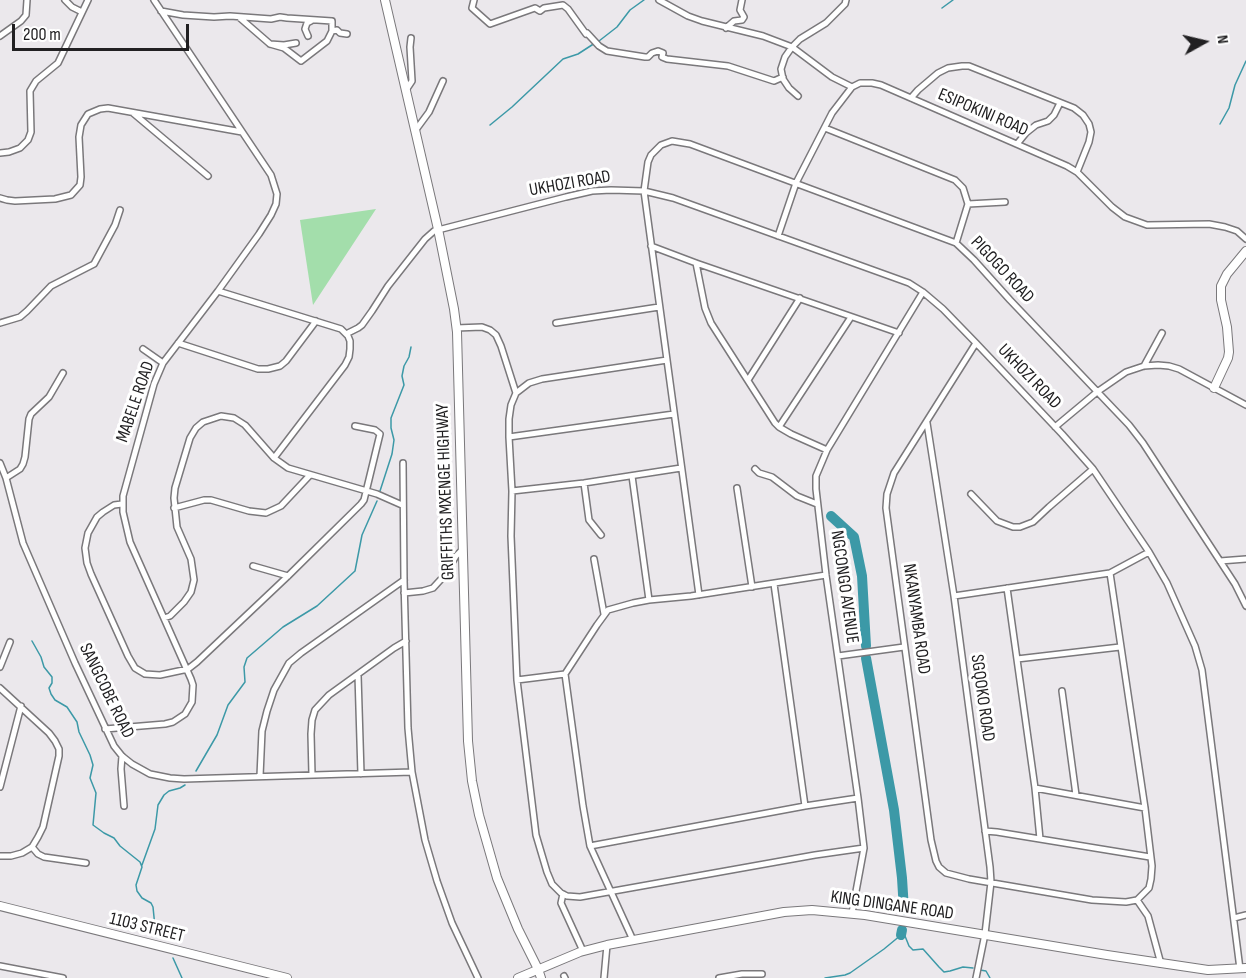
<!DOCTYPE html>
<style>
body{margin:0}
#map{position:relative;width:1246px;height:978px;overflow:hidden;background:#ebe8ec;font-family:"Sofia Sans Condensed",sans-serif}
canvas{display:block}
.north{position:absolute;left:1174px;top:12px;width:60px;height:60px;-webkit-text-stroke:4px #fff;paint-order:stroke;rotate:82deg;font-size:16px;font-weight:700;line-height:24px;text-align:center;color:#212022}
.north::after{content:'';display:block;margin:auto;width:21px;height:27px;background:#212022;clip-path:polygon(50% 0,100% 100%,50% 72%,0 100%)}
.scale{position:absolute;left:12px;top:24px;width:177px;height:27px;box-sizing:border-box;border:3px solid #212022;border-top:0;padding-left:8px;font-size:18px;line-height:21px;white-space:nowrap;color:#212022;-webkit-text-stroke:4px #fff;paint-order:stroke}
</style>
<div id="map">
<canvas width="1246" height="978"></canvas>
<div class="north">N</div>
<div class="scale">200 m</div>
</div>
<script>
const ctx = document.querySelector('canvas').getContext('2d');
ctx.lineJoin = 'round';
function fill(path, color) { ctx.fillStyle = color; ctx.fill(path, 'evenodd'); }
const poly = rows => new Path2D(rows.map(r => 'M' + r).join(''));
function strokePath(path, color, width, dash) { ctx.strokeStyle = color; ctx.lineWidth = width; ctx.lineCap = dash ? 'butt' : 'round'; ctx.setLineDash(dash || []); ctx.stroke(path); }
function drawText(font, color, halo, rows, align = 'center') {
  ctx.font = font + ' "Sofia Sans Condensed",sans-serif'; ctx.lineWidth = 6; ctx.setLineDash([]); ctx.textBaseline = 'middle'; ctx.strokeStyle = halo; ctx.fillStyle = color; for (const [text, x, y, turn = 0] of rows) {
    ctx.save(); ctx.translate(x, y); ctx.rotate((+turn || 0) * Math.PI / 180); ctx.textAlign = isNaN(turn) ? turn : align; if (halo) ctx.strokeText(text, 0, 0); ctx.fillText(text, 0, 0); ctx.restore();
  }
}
fill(poly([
 [376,209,313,305,300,220]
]), '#a3deab');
strokePath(poly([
 [942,8,953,0],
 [599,41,617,27,630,10,644,0],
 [1220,124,1229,108,1235,85,1246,61],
 [490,125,512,107,563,59,578,54,595,43],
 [380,491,392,454,394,440,391,428,391,418,404,385,402,376,404,366,409,357,411,347],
 [32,641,41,657,44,667,52,677,52,683,49,688,51,694,55,700,67,707,77,722,79,732,90,755,93,765,90,778,96,793,93,825,104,833,114,838,120,846,140,862,142,867,136,885,137,891,142,898,151,903,153,907,156,937],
 [196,771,217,735,228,705,245,682,244,667,247,658,283,627,317,606,355,571,362,535,377,501],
 [142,865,155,829,158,805,164,795,169,791,180,788,185,785],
 [173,958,182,978],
 [980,970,986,971,990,978],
 [825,978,845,975,850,973,884,949,901,935,905,936,909,946,913,950,923,949,939,967,944,972,950,971,963,967,973,968]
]), '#3c99a7', 1.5);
strokePath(poly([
 [831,516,854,537,862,576,866,646],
 [866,658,894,810,902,878,904,910],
 [901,935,902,930]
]), '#3c99a7', 10);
const street = poly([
 [65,0,72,7,82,12],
 [474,0,472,8,490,24,535,8,540,11,544,8,563,5,568,9,586,34,587,33,599,46,607,51,645,57,648,57,652,53,658,51,663,53,662,57,667,59,728,66,774,81,783,77],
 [659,0,688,16,702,21,763,36,792,47,832,77,852,87],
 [161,11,183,15,214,17,230,16,271,19,280,17,287,18,332,21,332,31,337,30,340,33,347,34],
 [240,18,270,44],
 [726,28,734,21,742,20,744,17,740,10,742,0],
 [0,36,21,21,26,15,27,0],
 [308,36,305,29,307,23,311,21],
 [296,43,284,45,270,44,284,48,301,61,327,41,332,31],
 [406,90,412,81,410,47,411,38],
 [798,96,789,88,783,79,781,69,785,57,792,47,800,39,826,23,845,4,846,0],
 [911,98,918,90,938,73,948,68,962,66,969,66,1074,108,1083,115,1089,124,1091,132,1089,142,1077,172],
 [133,113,208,176],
 [825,128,955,180,963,188,968,204,956,243],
 [415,131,429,112,443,81],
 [1017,144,1026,133,1036,125,1048,121,1054,115,1060,103],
 [0,153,9,152,20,148,28,140,31,132,30,91,36,81,58,63,88,0],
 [0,198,7,200,15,201,55,199,71,195,80,185,81,177,79,137,81,125,88,114,100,109,108,108,242,132],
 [968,204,1005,202],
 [778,236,796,183,832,113,852,87,860,83,872,83,881,85,1067,166,1077,172,1112,207,1125,217,1147,225,1209,224,1225,227,1237,231,1246,239],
 [651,246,696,263,899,333],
 [696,263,705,308,711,323,775,423,779,427,791,434,827,450],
 [218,291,341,329,348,336,350,341,350,349,349,357,345,365,274,458],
 [0,323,20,317,27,311,51,286,94,264,115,225,120,210],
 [556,323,659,307],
 [456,328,482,327,490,330,496,335,501,346,516,393],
 [346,334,358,328,362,325,372,311,388,286,425,239,434,231,566,197,592,191,611,190,644,191,673,198,909,283,923,292,943,309,976,343,1062,434,1093,469,1149,552,1167,583,1195,646,1202,670,1240,969],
 [178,343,258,369,268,369,280,366,286,361,316,321],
 [976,343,894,473,887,494,886,508,931,840,936,861,939,867,946,873,969,879,1092,900,1126,902,1137,900,1149,888,1151,879,1152,866,1145,808,1110,573,1149,552],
 [143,349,163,363],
 [667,360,542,379,529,383,516,393,511,405,509,419,509,437,512,491,511,536,517,680,536,835,547,872,552,884,561,893,567,896,580,897,815,855,864,848],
 [1144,366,1162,333],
 [748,380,800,298],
 [927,423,954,596,990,867,991,882,985,934,976,978],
 [779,427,851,317],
 [1055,427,1097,392,1126,372,1144,366,1158,365,1169,366,1179,369,1246,405],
 [509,437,674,414],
 [0,463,6,478,23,543,75,663,114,746,122,756,132,764,150,774,170,778,184,779,412,772],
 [403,463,404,580,408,728,412,772,425,840,437,881,452,923,478,978],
 [755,469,759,473,772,477,797,496,817,504],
 [632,476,649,600],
 [6,478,20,469,23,464,25,457,29,419,31,414,49,397,63,373],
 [584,483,589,520,601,535],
 [737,488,752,587],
 [512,491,584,483,681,468],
 [971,494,997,521,1013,527,1020,527,1033,522,1049,507,1093,469],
 [122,504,114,505,103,512,97,517,88,533,85,548,87,563,91,574,128,656,135,668,145,674,160,675,188,669,197,662,288,576,361,504,364,500,380,434,375,430,355,426],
 [174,508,204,500,211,500,249,511,266,513,281,506,310,475],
 [594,559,604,614],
 [1220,561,1246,559],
 [253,566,288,576],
 [774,584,805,806],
 [1007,588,1035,788,1040,839],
 [404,593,423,591,433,588,444,576,456,556,462,550],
 [699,595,644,191,648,162,651,155,661,145,672,141,690,144,956,243,974,260,1010,300,1129,425,1143,443,1235,584,1246,606],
 [954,596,1110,573],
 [164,618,170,616,184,602,191,592,194,580,191,559,177,527,174,498,175,488,190,438,196,428,203,422,221,416,234,418,245,425,274,458,288,468,377,494,402,505],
 [838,656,904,647],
 [1017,659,1120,647],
 [0,667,10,642],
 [358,675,361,774],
 [517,680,565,674],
 [0,688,49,733,55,741,59,749,59,756,43,827,38,837,32,847,22,853,11,856,0,856],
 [1062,691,1076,795],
 [105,729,165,724,173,722,185,714,192,702,193,685,191,679,130,542,123,512,123,496,154,384,163,363,218,291,259,234,271,215,276,204,277,194,271,175,154,0],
 [122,756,121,769,124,806],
 [312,775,311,734,312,720,315,710,329,695,394,648,406,641],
 [260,776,262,731,267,711,274,690,289,663,301,653,404,580],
 [0,787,21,706],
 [1035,788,1145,808],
 [985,831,997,832,1150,857],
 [590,846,805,806,858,798],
 [32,847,38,854,44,857,86,863],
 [563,894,561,903,583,951],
 [1137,900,1148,916,1161,964],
 [852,913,864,848,858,798,826,575,816,489,816,476,827,450,923,292],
 [1234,918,1246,915],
 [633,940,590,846,583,806,565,674,597,625,608,610,633,603,649,600,691,596,826,575],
 [0,966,63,978],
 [564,976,565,978],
 [604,978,607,945],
 [719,978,742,974,762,974]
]);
const secondary = poly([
 [385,0,438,229,454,309,457,332,468,741,472,781,479,815,497,878,518,929,538,969,541,978],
 [1214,388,1228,358,1229,352,1227,327,1221,300,1221,286,1227,274,1246,251],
 [0,906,287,978],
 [518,978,580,952,607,945,784,912,812,910,865,915,1107,955,1208,970,1246,968]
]);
strokePath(street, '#7a787b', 8);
strokePath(secondary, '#7a787b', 10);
strokePath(street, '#fff', 5);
strokePath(secondary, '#fff', 8);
drawText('18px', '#212022', '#fff', [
 ["ESIPOKINI ROAD",983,113,23],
 ["UKHOZI ROAD",570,184,-10],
 ["PIGOGO ROAD",1002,270,47],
 ["UKHOZI ROAD",1029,377,46],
 ["MABELE ROAD",136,402,-71],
 ["GRIFFITHS MXENGE HIGHWAY",446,492,-92],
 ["NGCONGO AVENUE",844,587,82],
 ["NKANYAMBA ROAD",916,619,82],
 ["SANGCOBE ROAD",106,691,64],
 ["SGQOKO ROAD",982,698,82],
 ["KING DINGANE ROAD",892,906,8],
 ["1103 STREET",147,928,14]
]);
</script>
